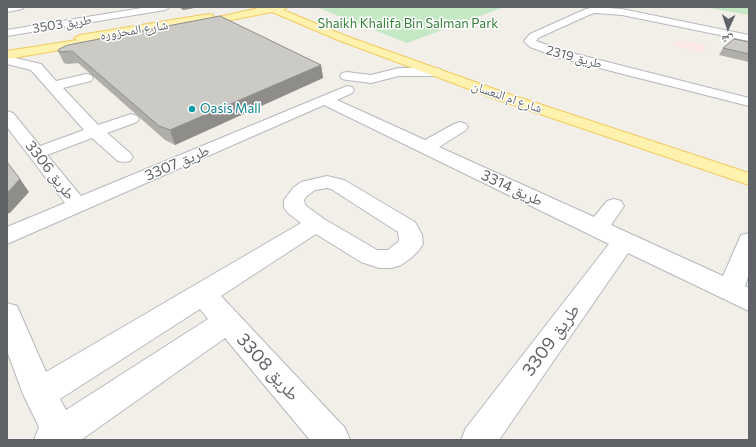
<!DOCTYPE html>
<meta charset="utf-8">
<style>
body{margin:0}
#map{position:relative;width:756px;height:447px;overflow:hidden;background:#f1efe8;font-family:Commissioner,"Noto Naskh Arabic",sans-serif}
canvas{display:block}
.frame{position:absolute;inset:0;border:8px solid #5f6368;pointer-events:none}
.north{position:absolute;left:708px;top:8px;width:40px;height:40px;-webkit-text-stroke:3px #fff;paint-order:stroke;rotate:183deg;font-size:11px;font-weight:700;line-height:16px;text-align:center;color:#5f6368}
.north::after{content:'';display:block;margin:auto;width:14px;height:18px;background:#5f6368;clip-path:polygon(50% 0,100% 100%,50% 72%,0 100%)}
</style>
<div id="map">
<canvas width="756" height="447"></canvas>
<div class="frame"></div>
<div class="north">ش</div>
</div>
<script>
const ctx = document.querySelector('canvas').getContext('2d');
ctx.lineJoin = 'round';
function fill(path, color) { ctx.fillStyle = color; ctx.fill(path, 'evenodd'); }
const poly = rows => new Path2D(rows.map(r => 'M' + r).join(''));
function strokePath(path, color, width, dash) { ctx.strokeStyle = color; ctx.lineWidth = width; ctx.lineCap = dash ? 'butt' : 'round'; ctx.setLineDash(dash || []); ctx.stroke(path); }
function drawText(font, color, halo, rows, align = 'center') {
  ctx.font = font + ' Commissioner,"Noto Naskh Arabic",sans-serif'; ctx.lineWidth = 3; ctx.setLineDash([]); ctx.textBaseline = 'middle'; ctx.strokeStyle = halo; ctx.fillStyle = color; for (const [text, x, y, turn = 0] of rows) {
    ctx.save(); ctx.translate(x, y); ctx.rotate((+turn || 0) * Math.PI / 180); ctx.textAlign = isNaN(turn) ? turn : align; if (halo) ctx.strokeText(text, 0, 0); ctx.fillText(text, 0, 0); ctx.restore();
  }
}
fill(poly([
 [679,40,707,45,702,53,672,46]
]), '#fce8e6');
fill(poly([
 [316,7,504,7,407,43],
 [704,7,749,7,749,15]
]), '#c5e8c5');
const minor = poly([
 [7,7,24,7,22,9,7,12,7,7],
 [148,7,170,7,165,10,7,36,7,30,148,7],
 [596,7,622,9,749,35,749,41,622,15,596,13,591,14,538,38,536,41,568,52,749,98,749,106,560,58,530,47,524,41,530,34,586,9,596,7],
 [7,56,41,64,56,81,86,74,91,75,93,78,91,81,63,88,98,125,131,114,137,116,139,119,137,122,107,133,130,153,133,157,130,161,124,162,118,161,92,138,47,155,81,196,347,86,352,87,354,90,352,93,337,100,425,140,454,124,460,122,466,124,468,127,466,130,439,147,594,217,607,201,614,199,621,201,624,206,611,225,723,276,741,235,749,233,749,274,745,286,749,288,749,311,628,253,499,440,461,440,466,428,609,244,324,105,7,244,7,227,65,203,7,127,7,111,13,113,40,146,84,130,31,70,7,64,7,56],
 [399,68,435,68,440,69,442,72,440,75,435,76,399,76,371,83,347,80,342,79,340,76,342,73,347,72,371,75,399,68],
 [327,176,344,180,415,222,422,235,423,244,419,250,411,258,401,265,392,268,379,268,361,262,316,234,221,296,345,428,350,440,310,440,225,338,81,440,34,440,39,427,23,394,7,351,7,303,17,306,46,372,301,223,288,213,284,208,284,200,293,188,301,182,327,176],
 [327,188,331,189,398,232,399,241,388,250,377,250,324,219,305,205,304,200,307,196,315,190,327,188],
 [200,309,208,319,66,410,60,399,200,309]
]);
const major = poly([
 [263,7,288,7,283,10,346,36,503,92,749,173,749,185,493,98,338,40,272,12,196,27,192,26,192,23,98,38,101,41,99,43,95,44,7,59,7,51,77,40,74,38,80,35,209,14,213,15,214,18,263,7]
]);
strokePath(minor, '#b5b8bc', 2);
strokePath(major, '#f2ca60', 2);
fill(minor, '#fff');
fill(major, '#fff2af');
fill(poly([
 [178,7,199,7,183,10],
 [749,42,749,62,719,55,723,48],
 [58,51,321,65,323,78,175,145,165,140,78,63,67,64,64,63]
]), '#afaea9');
fill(poly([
 [182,7,199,7,183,10],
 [321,65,323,78,175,145,170,130],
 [20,179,29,192,10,213,7,214,7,193]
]), '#8f8d8a');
const building = poly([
 [220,16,321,65,170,130,159,126,72,51,61,52,58,51,59,49,68,45,220,16],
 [734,39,749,42,749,54,723,48,734,39],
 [7,162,20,179,7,193,7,162]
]);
fill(building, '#cccac5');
strokePath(building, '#8f8d8a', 1);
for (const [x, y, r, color] of [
 [192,109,4,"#0f9aa8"]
]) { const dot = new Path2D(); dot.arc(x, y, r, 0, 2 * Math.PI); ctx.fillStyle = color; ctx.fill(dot); strokePath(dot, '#fff', 1.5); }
drawText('13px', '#5f6368', '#fff', [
 ["طريق 3503",62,24,-9],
 ["شارع المحزوره",134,30,-9],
 ["طريق 2319",574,57,15],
 ["شارع ام النعسان",507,97,19]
]);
drawText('13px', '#348238', '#fff', [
 ["Shaikh Khalifa Bin Salman Park",408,24]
]);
drawText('13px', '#0d838f', '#fff', [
 ["Oasis Mall",200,109]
], 'left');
drawText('15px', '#5f6368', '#fff', [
 ["طريق 3307",177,163,-23],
 ["طريق 3306",50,170,52],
 ["طريق 3314",512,188,25]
]);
drawText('18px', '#5f6368', '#fff', [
 ["طريق 3309",551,340,-54],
 ["طريق 3308",268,367,48]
]);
</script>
